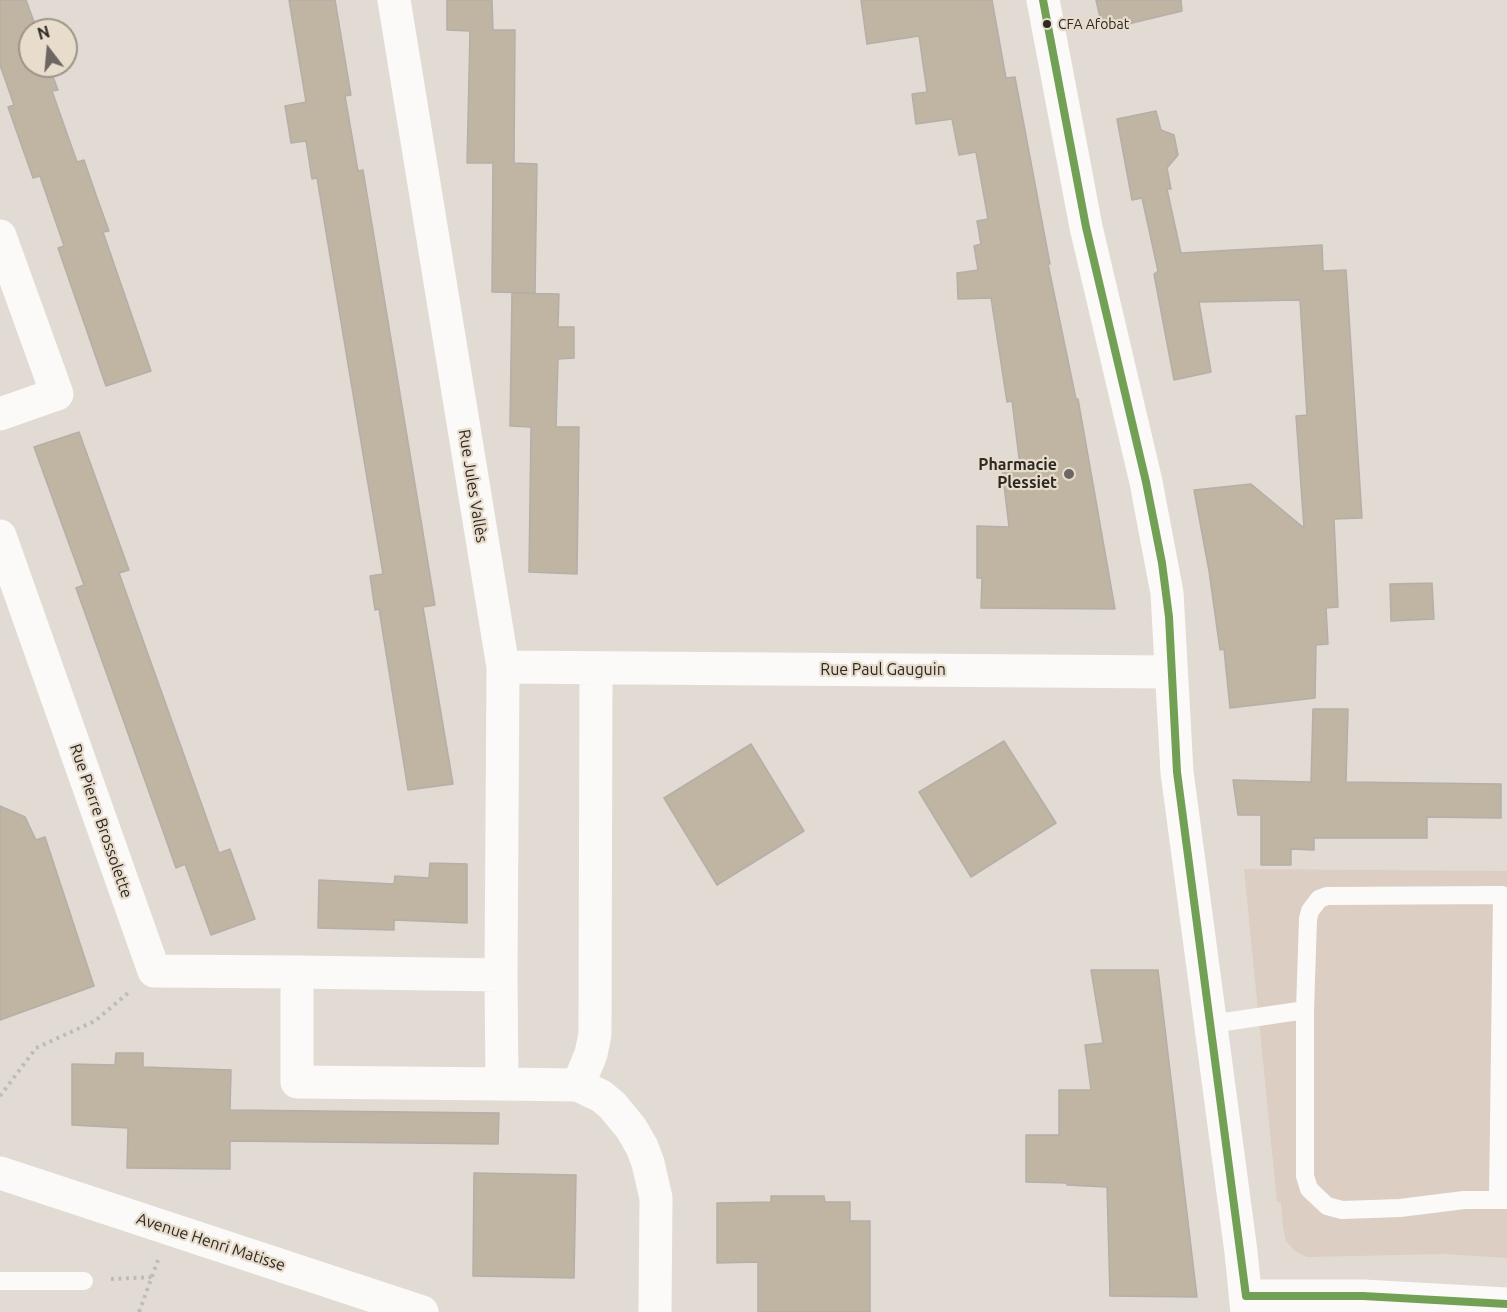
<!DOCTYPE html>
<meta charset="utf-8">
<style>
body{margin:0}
#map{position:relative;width:1507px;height:1312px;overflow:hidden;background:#e2dbd3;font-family:Ubuntu,sans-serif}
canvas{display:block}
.north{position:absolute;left:18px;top:18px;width:60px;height:60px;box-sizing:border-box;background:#e8dccd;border:2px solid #9d9489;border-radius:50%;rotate:344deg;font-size:16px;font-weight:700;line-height:24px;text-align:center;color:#2c2822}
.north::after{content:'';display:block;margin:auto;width:21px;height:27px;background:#6c6760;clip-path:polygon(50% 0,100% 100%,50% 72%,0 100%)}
</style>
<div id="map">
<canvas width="1507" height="1312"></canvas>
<div class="north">N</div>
</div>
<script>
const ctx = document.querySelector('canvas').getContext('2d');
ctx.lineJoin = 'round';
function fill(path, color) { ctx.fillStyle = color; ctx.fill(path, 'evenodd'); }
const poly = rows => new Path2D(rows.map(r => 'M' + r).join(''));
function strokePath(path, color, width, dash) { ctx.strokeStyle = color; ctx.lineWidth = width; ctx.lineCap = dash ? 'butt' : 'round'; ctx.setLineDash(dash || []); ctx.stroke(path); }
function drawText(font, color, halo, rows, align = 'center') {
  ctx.font = font + ' Ubuntu,sans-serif'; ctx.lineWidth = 4.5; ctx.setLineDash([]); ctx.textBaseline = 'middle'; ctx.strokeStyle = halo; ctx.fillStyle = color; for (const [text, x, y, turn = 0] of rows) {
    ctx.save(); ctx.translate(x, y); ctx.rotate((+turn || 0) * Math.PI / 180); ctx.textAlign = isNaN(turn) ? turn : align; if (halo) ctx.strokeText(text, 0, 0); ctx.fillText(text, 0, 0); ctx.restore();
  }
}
fill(poly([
 [1244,869,1507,871,1507,1258,1444,1254,1307,1257,1295,1251,1286,1241,1283,1227,1281,1202,1277,1202]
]), '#dccec2');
const building = poly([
 [0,0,26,0,37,30,30,30,30,66,49,66,58,90,52,91,77,162,84,160,96,195,109,231,103,232,151,371,106,386,58,248,64,246,40,176,33,178,8,107,14,105,0,65,0,0],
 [289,0,335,0,351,95,345,96,358,171,363,170,435,605,423,607,453,784,408,790,379,609,375,610,370,576,383,574,317,178,312,179,306,141,291,143,285,106,306,102,289,0],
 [447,0,492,0,493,30,515,30,514,163,537,164,535,293,492,292,493,163,467,163,470,31,447,30,447,0],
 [861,0,992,0,1006,78,1015,77,1050,264,1048,264,1076,399,1078,399,1115,609,981,608,982,578,977,578,977,526,1009,527,1002,468,1020,466,1012,401,1007,402,991,298,958,299,957,273,978,270,974,246,981,244,977,221,988,219,976,152,959,155,952,119,916,124,912,94,927,92,919,36,867,44,861,0],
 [1096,0,1181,0,1182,11,1103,30,1096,0],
 [1156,111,1161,130,1174,135,1178,155,1167,168,1171,189,1167,189,1181,253,1322,245,1323,271,1346,270,1362,518,1334,519,1338,607,1326,608,1328,644,1316,645,1315,698,1230,708,1224,649,1220,650,1209,571,1194,490,1251,484,1304,528,1296,416,1307,415,1300,300,1199,302,1211,372,1174,380,1154,274,1158,271,1142,198,1132,200,1117,119,1156,111],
 [512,293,559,294,558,327,574,327,574,358,558,359,556,427,579,427,577,574,529,572,531,427,510,426,512,293],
 [79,432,129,570,119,573,219,853,230,849,255,919,211,935,185,864,176,868,163,831,76,588,84,585,34,447,79,432],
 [1432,583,1434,619,1391,621,1390,584,1432,583],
 [1313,709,1348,709,1346,782,1501,784,1501,818,1427,817,1427,838,1314,838,1314,850,1291,849,1291,865,1261,865,1261,815,1238,815,1233,780,1311,782,1313,709],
 [1004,741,1056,823,971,877,919,792,1004,741],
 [751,744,804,831,717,885,664,798,751,744],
 [0,806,25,817,36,840,45,837,94,986,0,1020,0,806],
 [430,863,467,864,467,923,394,920,394,930,318,928,319,880,394,884,395,876,429,878,430,863],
 [1091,970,1158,970,1197,1297,1110,1296,1107,1187,1067,1185,1067,1183,1026,1182,1026,1135,1059,1135,1059,1090,1091,1090,1085,1045,1103,1043,1091,970],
 [116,1053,143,1053,143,1067,231,1070,230,1110,499,1113,498,1144,230,1141,230,1169,127,1168,128,1128,72,1125,72,1064,115,1065,116,1053],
 [474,1173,576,1175,574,1278,473,1276,474,1173],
 [771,1196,824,1196,825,1202,850,1202,850,1221,870,1221,870,1312,758,1312,758,1262,717,1263,717,1203,771,1202,771,1196]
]);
fill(building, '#c0b4a2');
strokePath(building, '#b4afa9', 1.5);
strokePath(poly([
 [0,1096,36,1048,95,1021,128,993],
 [111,1279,152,1277],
 [139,1312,158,1260]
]), '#bebcb9', 4, [3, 4.5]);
strokePath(poly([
 [1211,1024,1305,1010],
 [1498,1199,1502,895,1327,896,1319,899,1310,911,1308,919,1305,1010,1305,1176,1309,1189,1327,1206,1342,1210,1400,1208,1464,1200,1507,1200],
 [0,1281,84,1281]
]), '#fbfaf8', 18);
strokePath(poly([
 [394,0,503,667,501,975],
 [0,236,57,394,0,414],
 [0,536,154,971,297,972,501,975,502,1084,297,1082,297,972],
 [503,667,1171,672],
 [502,1084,578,1085,601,1096,612,1105,631,1128,642,1147,648,1163,656,1198,655,1312],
 [578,1085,591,1054,595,1034,596,668],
 [0,1173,422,1312],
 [1246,1296,1363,1296,1507,1304]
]), '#fbfaf8', 33);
strokePath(poly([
 [1043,0,1086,227,1146,482,1167,593,1177,772,1241,1252,1247,1312]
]), '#fbfaf8', 33);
strokePath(poly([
 [1043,0,1086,227,1146,482,1162,563,1169,617,1177,772,1246,1296],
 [1246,1296,1363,1296,1507,1304]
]), '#72a054', 8);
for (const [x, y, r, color] of [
 [1047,24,5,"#2c2822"],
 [1069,474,6,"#6c6760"]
]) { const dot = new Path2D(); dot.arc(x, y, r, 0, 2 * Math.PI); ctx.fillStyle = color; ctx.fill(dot); strokePath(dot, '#e8dccd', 2); }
drawText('14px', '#2c2822', '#e8dccd', [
 ["CFA Afobat",1058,24]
], 'left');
drawText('bold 16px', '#2c2822', '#e8dccd', [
 ["Pharmacie",1057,465],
 ["Plessiet",1057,483]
], 'right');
drawText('16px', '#2c2822', '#e8dccd', [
 ["Rue Jules Vallès",473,486,81],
 ["Rue Paul Gauguin",883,670],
 ["Rue Pierre Brossolette",101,821,71],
 ["Avenue Henri Matisse",211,1242,18]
]);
</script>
